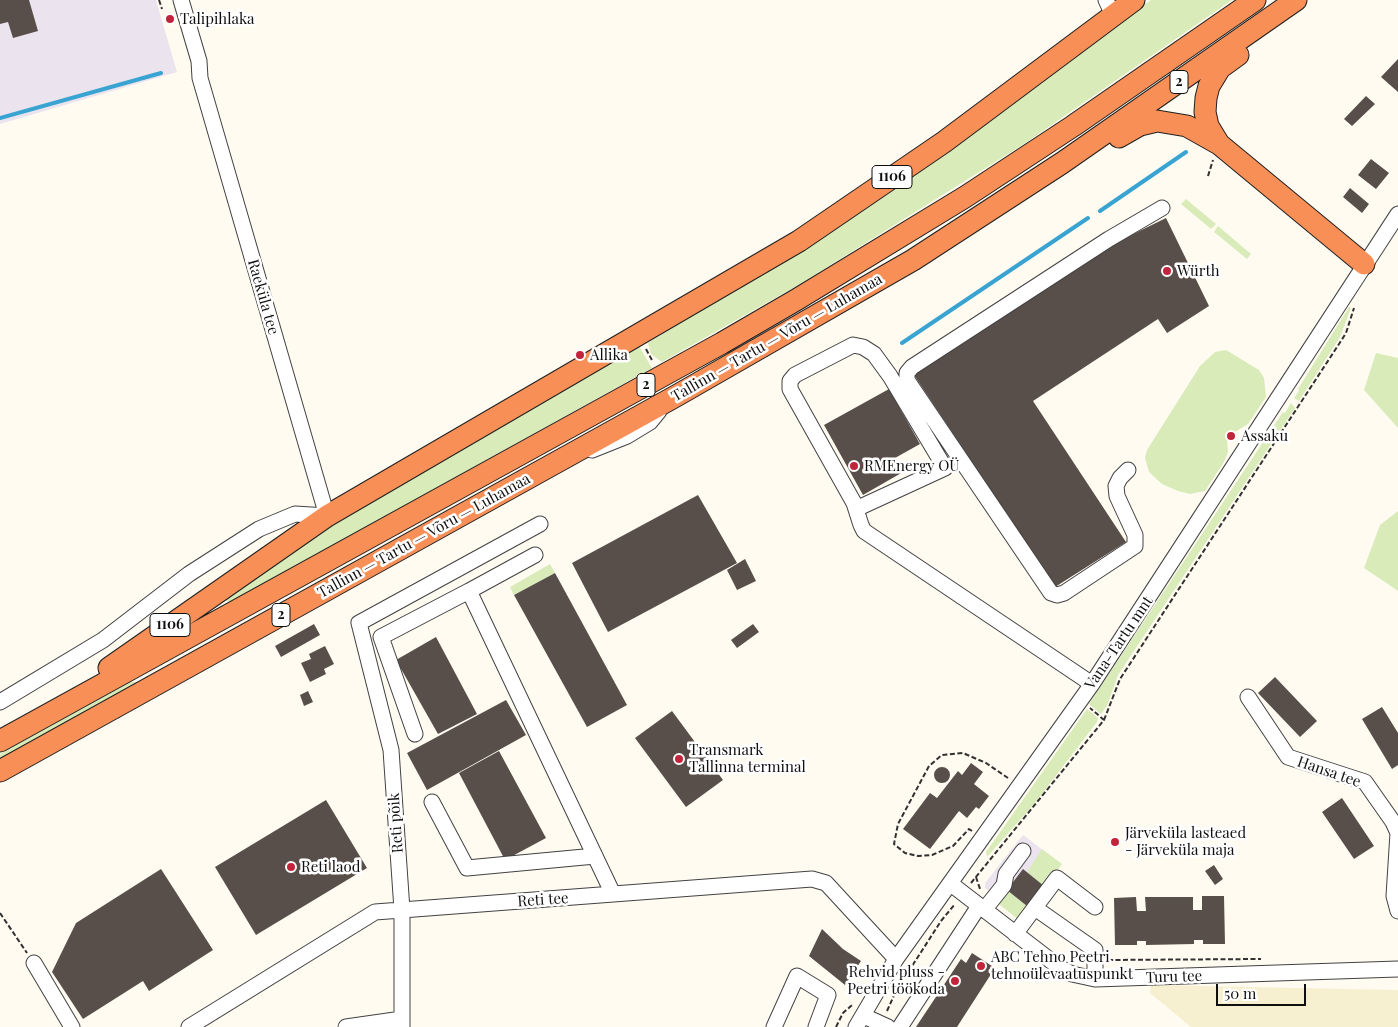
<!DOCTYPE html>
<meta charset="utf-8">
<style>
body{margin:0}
#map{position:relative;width:1398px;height:1027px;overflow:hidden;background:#fffbf1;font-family:"Playfair Display",serif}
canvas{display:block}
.scale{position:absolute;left:1216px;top:984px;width:90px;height:22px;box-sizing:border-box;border:2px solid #0f0f0f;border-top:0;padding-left:6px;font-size:15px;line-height:18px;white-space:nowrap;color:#0f0f0f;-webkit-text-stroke:4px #fff;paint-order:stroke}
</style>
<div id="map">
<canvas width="1398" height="1027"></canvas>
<div class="scale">50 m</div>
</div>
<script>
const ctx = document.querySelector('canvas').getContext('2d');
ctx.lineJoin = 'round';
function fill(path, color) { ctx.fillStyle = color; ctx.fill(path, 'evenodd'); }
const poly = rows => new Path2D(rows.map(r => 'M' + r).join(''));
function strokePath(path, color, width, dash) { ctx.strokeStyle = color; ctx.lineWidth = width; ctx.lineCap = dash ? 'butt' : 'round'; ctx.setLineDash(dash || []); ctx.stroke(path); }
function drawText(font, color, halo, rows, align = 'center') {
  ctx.font = font + ' "Playfair Display",serif'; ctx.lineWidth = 5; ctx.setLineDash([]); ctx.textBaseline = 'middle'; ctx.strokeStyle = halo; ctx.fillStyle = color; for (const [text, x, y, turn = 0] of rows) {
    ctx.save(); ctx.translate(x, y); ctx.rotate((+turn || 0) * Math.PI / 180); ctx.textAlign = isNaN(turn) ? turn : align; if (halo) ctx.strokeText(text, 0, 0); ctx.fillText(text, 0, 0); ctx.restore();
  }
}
fill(poly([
 [0,0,156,0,177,72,0,124],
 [1023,835,1060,863,1019,915,985,888,985,883]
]), '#ebe3ee');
fill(poly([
 [1151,985,1398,990,1398,1027,1191,1027,1150,993]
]), '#f6efd0');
fill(poly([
 [1151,0,1232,0,1024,144,800,284,662,362,651,354,648,343,860,212],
 [1186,199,1216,224,1211,229,1181,204],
 [1218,226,1251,254,1247,259,1214,232],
 [1349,307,1351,308,1340,337,1299,401,1294,398,1299,391,1298,389],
 [639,346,652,368,230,602,225,600,292,547],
 [1226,350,1259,370,1264,378,1266,397,1248,424,1235,432,1232,431,1227,439,1228,452,1224,462,1205,491,1190,494,1178,491,1162,484,1149,472,1145,458,1147,450,1200,366,1215,352],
 [1376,353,1398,358,1398,428,1364,390],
 [1291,403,1295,408,1118,675,1107,706,1101,714,1089,704,1283,412,1285,413],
 [1398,511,1398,591,1364,568,1380,525],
 [550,564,555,573,514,595,510,587],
 [130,682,141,682,0,760,0,754],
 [1087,709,1098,718,1097,722,1035,803,987,857,986,852],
 [1042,849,1062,864,1020,921,995,901,1005,888,1027,906,1043,886,1027,872]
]), '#d8ebb9');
strokePath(poly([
 [0,118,161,73],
 [1100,211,1186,152],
 [902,343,1088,218]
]), '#39a4d1', 4);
fill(poly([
 [0,0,29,0,38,31,13,38,8,22,0,24],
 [1398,59,1398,92,1381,77],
 [1366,96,1375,104,1352,126,1344,119],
 [1371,159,1389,173,1376,189,1358,175],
 [1350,188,1369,204,1362,213,1343,197],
 [1166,218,1209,306,1167,333,1158,319,1033,401,1126,542,1055,587,912,372,1109,246],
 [889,389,920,444,895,458,903,472,863,495,824,425],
 [698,495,737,563,608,632,572,563],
 [745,559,756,581,737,590,727,570],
 [555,573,627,705,587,727,514,595],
 [314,624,320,635,281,657,275,646],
 [753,624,759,632,737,648,731,640],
 [436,637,477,714,438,734,396,660],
 [325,646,334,664,324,669,326,674,310,682,301,663,311,659,309,654],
 [1275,677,1317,721,1300,737,1258,693],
 [308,691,313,702,304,706,300,695],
 [506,700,526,735,427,790,407,753],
 [1382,707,1398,733,1398,765,1392,769,1362,719],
 [672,711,723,780,686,807,635,738],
 [499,751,546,838,505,860,459,773],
 [971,763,983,772,974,784,989,796,979,809,976,807,967,818,959,811,930,849,903,829,930,793,937,798,958,771,962,775],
 '934 775a8 8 0 1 1 16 0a8 8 0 1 1-16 0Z',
 [1342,798,1374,846,1354,859,1322,812],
 [326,800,367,868,256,935,215,867],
 [1214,865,1223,879,1215,885,1205,871],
 [161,869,213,950,149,991,143,981,83,1019,52,972,76,923],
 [1023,869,1044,886,1027,906,1007,890],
 [1202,896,1224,896,1225,944,1203,944,1203,940,1194,940,1194,944,1146,945,1146,941,1137,941,1137,945,1115,945,1114,898,1136,897,1137,911,1146,911,1145,897,1193,897,1193,910,1202,910],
 [822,929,843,949,861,961,845,985,809,956],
 [972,953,995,968,957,1027,916,1027,961,959,966,963]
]), '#584f4b');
const minor = poly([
 [1106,0,1113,15],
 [592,450,627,436,650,422,659,411],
 [1128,470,1120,478,1116,486,1117,496,1135,535,1135,546,1064,593,1057,595,1051,593,907,380,907,373,912,367,1109,239,1162,208],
 [856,509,945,468,890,376,874,354,863,347,853,345,795,375,790,381,790,389,854,503,861,525,864,531,1092,684],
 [469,591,535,555],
 [1248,697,1288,757,1365,782,1393,822,1398,833,1394,896,1398,911],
 [0,702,103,640,189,574,259,529,295,514,327,516,200,78,199,61,181,0],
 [415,734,381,637,469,591,613,894],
 [432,802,467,868,595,856],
 [951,884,1059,967,1072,974,1095,979,1398,969],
 [1035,908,1095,950,1095,979],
 [984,910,1004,885,1006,874,1023,851],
 [1015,934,1057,878,1095,907],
 [34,963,72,1027],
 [864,1016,888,1027],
 [189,1027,375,912,812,879,826,883,896,959],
 [346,1027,402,1019],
 [402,1027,402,910,391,750,359,623,540,524],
 [774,1027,797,976,828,995,816,1027],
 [856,1027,896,959,1092,684,1398,214],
 [900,1027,979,906]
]);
const highway = poly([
 [1119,137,1140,125,1157,121,1187,126,1219,144,1364,264],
 [1219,144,1208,126,1205,112,1206,98,1209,86,1220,68,1238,55],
 [109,668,327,516,799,241,944,142,1134,0],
 [0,741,722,343,796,300,965,197,1073,126,1255,0],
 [0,771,676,396,913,260,1062,163,1296,0]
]);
strokePath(minor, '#424242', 17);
strokePath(highway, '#202020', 23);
strokePath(poly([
 [159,0,162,9],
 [1208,176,1213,160],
 [646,349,653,362],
 [1104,720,1120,679,1339,344,1346,333,1354,308],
 [972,831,969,829,953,846,932,855,918,856,905,853,894,844,898,824,929,766,942,755,963,753,986,763,1008,778],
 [976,877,980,889],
 [971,883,1104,720,1090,708],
 [0,913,27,953],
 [941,921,955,904],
 [1108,960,1261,959],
 [887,1011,896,991,941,921],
 [836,1027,843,1013,852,1005]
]), '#313131', 2, [5, 2.5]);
strokePath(minor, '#fff', 15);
strokePath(highway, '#f78f57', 21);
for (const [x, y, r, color] of [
 [170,19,5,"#c3233b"],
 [1167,271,5,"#c3233b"],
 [580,355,5,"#c3233b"],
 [1231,436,5,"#c3233b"],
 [854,466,5,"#c3233b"],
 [679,759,5,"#c3233b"],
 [1115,842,5,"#c3233b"],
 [291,867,5,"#c3233b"],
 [981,966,5,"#c3233b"],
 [955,981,5,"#c3233b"]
]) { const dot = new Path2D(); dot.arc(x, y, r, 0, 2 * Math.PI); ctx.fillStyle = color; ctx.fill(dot); strokePath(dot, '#fff', 2); }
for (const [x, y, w] of [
 [1179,82,18],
 [892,177,40],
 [646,385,18],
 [281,615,18],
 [170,625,40]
]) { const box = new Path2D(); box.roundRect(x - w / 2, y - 11.5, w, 23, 4); ctx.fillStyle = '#fff'; ctx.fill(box); strokePath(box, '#0f0f0f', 1); }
drawText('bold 14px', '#0f0f0f', null, [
 ["2",1179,82],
 ["1106",892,177],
 ["2",646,385],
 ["2",281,615],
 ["1106",170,625]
]);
drawText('15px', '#0f0f0f', '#fff', [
 ["Talipihlaka",180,19],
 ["Würth",1177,271],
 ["Allika",590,355],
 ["Assaku",1241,436],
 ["RMEnergy OÜ",864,466],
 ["Transmark",689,750],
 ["Tallinna terminal",689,767],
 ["Järveküla lasteaed",1125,833],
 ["- Järveküla maja",1125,850],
 ["Reti laod",301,867],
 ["ABC Tehno Peetri",991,957],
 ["tehnoülevaatuspunkt",991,974],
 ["Rehvid pluss -",945,972,"right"],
 ["Peetri töökoda",945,989,"right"]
], 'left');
drawText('15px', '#0f0f0f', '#fff', [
 ["Raeküla tee",263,297,74],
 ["Tallinn — Tartu — Võru — Luhamaa",777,338,-30],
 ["Tallinn — Tartu — Võru — Luhamaa",424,536,-29],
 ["Vana-Tartu mnt",1119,643,-56],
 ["Hansa tee",1329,772,19],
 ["Reti põik",396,823,-94],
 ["Reti tee",543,900,-4],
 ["Turu tee",1174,977,-2]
]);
</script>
